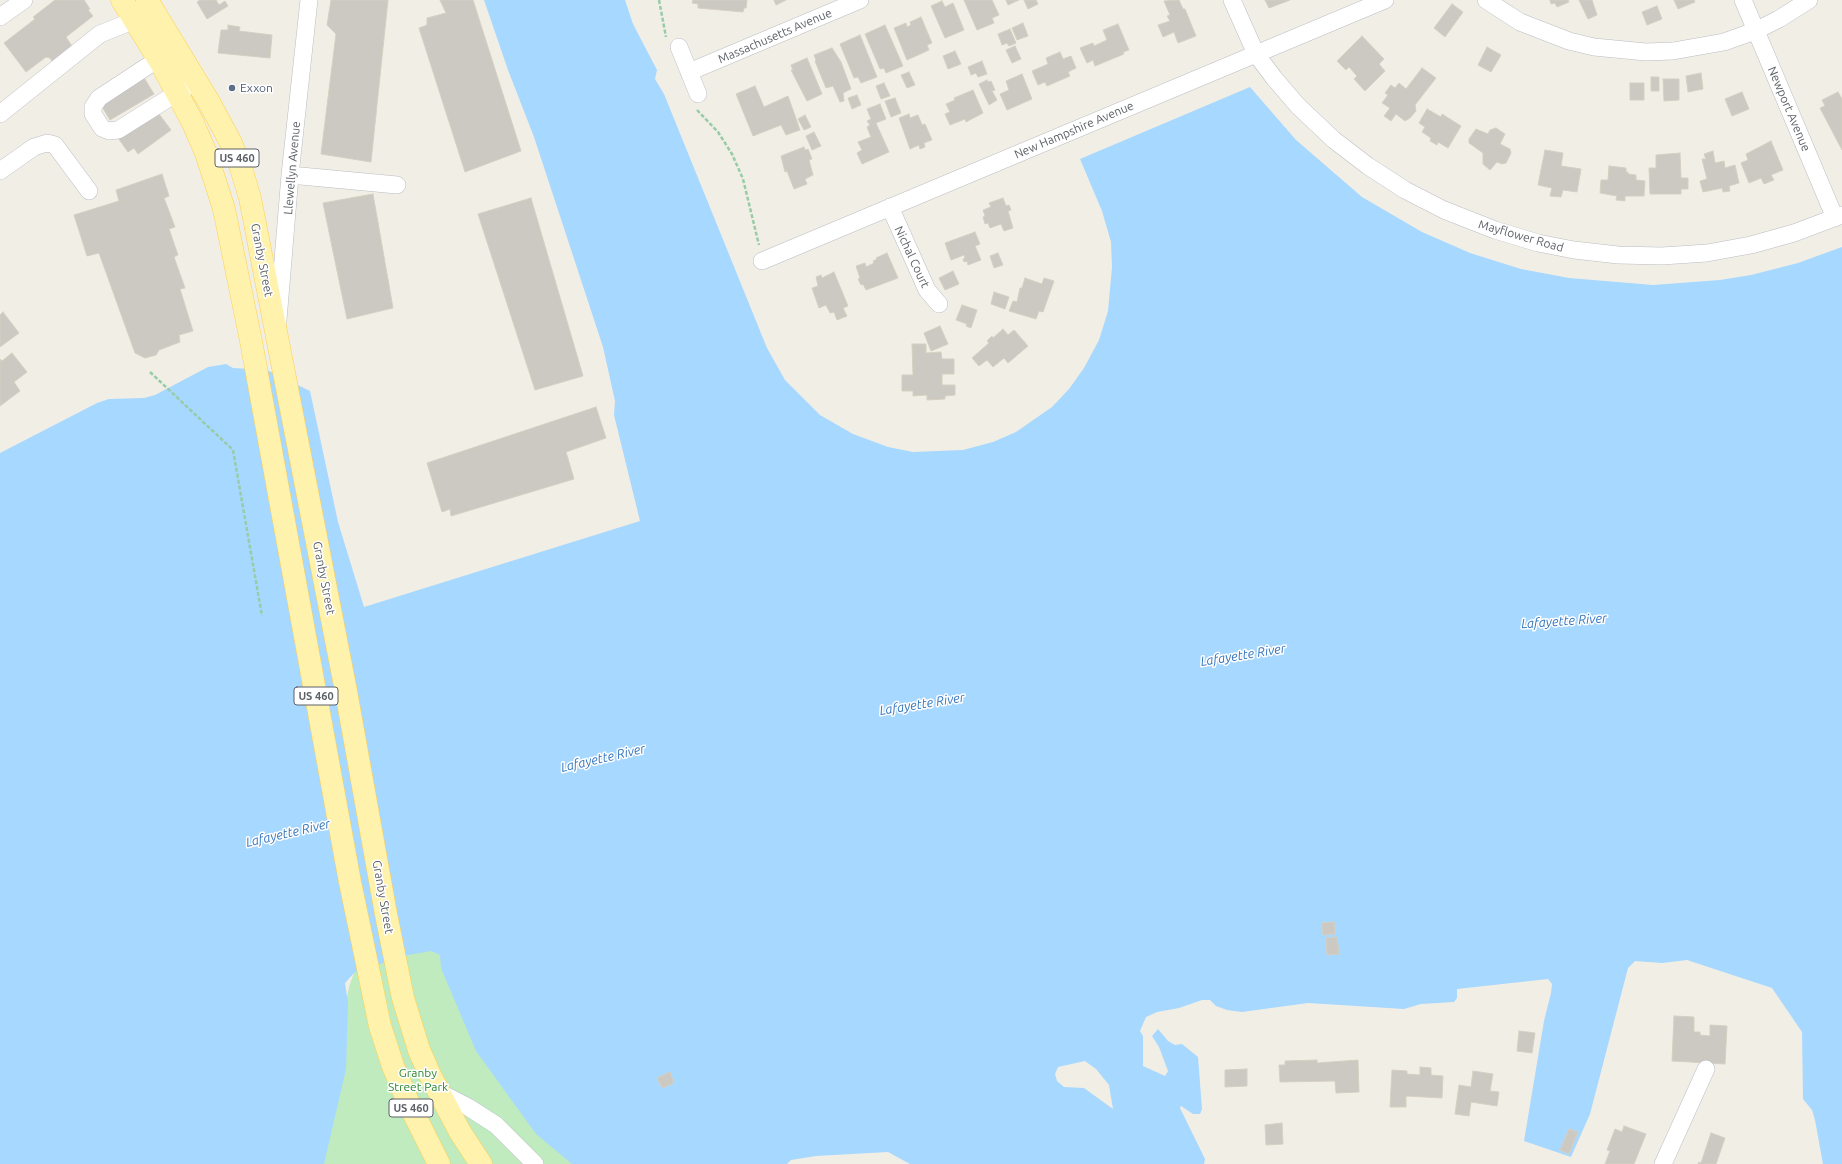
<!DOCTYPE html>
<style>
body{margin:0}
canvas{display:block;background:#f1eee5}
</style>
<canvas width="1842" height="1164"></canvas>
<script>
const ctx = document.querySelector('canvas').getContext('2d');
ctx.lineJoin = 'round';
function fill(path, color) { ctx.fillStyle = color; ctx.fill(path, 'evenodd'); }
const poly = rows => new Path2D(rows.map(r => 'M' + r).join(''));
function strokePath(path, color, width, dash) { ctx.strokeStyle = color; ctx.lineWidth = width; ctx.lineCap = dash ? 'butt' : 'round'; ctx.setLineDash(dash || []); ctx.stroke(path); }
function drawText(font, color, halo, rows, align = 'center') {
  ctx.font = font + ' Ubuntu,sans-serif'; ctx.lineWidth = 3; ctx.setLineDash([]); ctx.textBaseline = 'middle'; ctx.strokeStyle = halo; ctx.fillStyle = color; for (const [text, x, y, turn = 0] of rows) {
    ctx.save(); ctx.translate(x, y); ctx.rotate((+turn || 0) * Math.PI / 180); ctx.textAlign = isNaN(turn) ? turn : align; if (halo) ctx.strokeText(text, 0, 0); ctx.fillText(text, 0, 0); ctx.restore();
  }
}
fill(poly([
 [448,949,575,1164,316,1164,349,987,362,950]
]), '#bfebbf');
fill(poly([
 [484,0,625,0,633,24,657,70,655,79,664,94,767,348,785,380,820,415,853,434,888,447,913,452,963,450,993,442,1016,432,1052,407,1069,389,1084,368,1099,340,1108,311,1112,267,1111,242,1102,211,1080,159,1250,87,1296,140,1362,197,1422,232,1470,253,1521,269,1569,278,1653,285,1720,280,1751,275,1798,263,1842,247,1842,1164,1823,1164,1815,1120,1812,1110,1803,1099,1802,1032,1772,988,1687,960,1662,963,1635,961,1628,968,1590,1114,1571,1157,1524,1141,1544,1021,1551,993,1552,984,1548,979,1457,989,1457,998,1454,1002,1421,1004,1404,1009,1308,1003,1242,1012,1227,1010,1216,1006,1210,1000,1202,1000,1179,1008,1157,1012,1146,1017,1140,1031,1143,1036,1143,1066,1165,1076,1168,1071,1159,1047,1152,1036,1158,1029,1168,1041,1175,1045,1182,1044,1198,1057,1202,1109,1200,1114,1193,1114,1181,1106,1180,1108,1205,1159,1204,1164,910,1164,888,1152,816,1156,791,1160,787,1164,572,1164,536,1134,476,1051,441,968,440,955,431,951,408,955,355,972,345,983,348,1003,346,1069,324,1164,0,1164,0,453,97,403,109,399,144,398,155,395,208,367,226,364,233,368,267,370,310,391,338,522,364,607,640,521,614,415,615,401,603,347,534,137,508,70],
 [1085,1061,1096,1069,1109,1085,1113,1109,1084,1088,1064,1087,1057,1081,1055,1074,1058,1067]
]), '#a7d8ff');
const building = poly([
 [55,0,84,0,90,9,88,10,93,16,66,37,72,46,52,61,50,58,46,57,26,72,4,43,35,19,33,17,55,0],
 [200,0,216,0,219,5,225,1,228,6,207,19,197,2,200,0],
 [331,0,388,0,371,162,321,154,336,34,327,25,331,0],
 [440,0,473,0,521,151,465,172,419,28,427,25,427,18,446,13,440,0],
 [693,0,747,0,746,8,744,8,743,12,698,8,698,4,692,3,693,0],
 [774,0,786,0,776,5,774,0],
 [964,0,992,0,999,15,992,18,994,23,977,30,964,0],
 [1006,0,1019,0,1008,5,1006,0],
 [1024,0,1036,0,1038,4,1028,9,1024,0],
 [1179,0,1183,9,1185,9,1196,36,1178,43,1174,32,1163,37,1158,25,1170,21,1167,16,1170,15,1164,1,1179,0],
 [1265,0,1290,0,1269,8,1265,0],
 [1550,0,1568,0,1569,2,1557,7,1555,3,1551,4,1550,0],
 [1579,0,1592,0,1597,15,1588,19,1579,0],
 [1674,0,1694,0,1695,2,1678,9,1674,0],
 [942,1,945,7,953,3,964,30,945,38,931,6,942,1],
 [1452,4,1463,12,1445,37,1434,28,1452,4],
 [1657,6,1662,19,1647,25,1642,12,1657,6],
 [921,17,932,43,927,45,929,50,907,60,894,28,906,23,907,27,911,25,910,22,921,17],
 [1023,23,1028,36,1017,40,1012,28,1023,23],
 [1118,24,1129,50,1123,52,1124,54,1095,66,1093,60,1087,63,1080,48,1093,43,1094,46,1107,40,1103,30,1118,24],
 [228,25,240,27,239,31,272,35,270,58,218,53,221,30,228,30,228,25],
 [885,25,903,66,886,73,884,68,880,69,865,34,885,25],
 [1010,29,1016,43,1009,46,1007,43,1002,45,998,34,1010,29],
 [860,35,877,77,861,83,858,77,854,78,840,44,860,35],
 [1362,36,1384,59,1379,64,1385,71,1365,91,1354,79,1357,76,1349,67,1346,70,1337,61,1362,36],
 [1015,46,1021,59,1012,63,1006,50,1015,46],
 [1487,47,1501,55,1491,72,1478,65,1487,47],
 [832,48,841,62,851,89,843,93,844,101,840,102,833,86,826,88,815,61,816,60,814,55,832,48],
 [955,51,961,64,948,69,943,56,955,51],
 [1060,52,1063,59,1071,56,1076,68,1068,72,1070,76,1047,86,1045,82,1038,85,1032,71,1048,64,1046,58,1060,52],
 [807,58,822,94,807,101,791,70,793,70,791,65,807,58],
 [982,61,987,74,978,77,976,73,971,75,968,67,982,61],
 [1422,68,1436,78,1415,105,1416,111,1410,118,1405,121,1396,114,1391,121,1384,116,1390,108,1382,103,1388,95,1385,93,1391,85,1395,88,1399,83,1406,89,1422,68],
 [909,72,915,85,907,88,901,75,909,72],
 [1701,73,1703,89,1688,92,1686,76,1701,73],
 [1022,74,1032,99,1007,110,1000,94,1009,90,1006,81,1022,74],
 [143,76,154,94,110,120,101,105,143,76],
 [1651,77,1659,77,1659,91,1651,91,1651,77],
 [1663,79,1679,79,1679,100,1664,101,1663,79],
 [987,80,988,82,991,81,995,90,992,91,997,100,989,105,979,84,987,80],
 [884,83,890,96,881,99,876,86,884,83],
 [1630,83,1644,83,1644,100,1630,100,1630,83],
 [755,86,764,107,788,96,800,130,786,135,781,125,753,136,736,94,755,86],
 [973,90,983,113,966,122,965,119,950,125,945,114,950,112,946,104,955,100,954,98,973,90],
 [1742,92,1749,109,1732,116,1725,99,1742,92],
 [1838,92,1842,99,1842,150,1820,108,1825,106,1822,100,1838,92],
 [857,95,861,105,852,109,848,98,857,95],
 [895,98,901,113,891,117,885,101,895,98],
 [880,104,886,119,876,123,889,152,862,164,857,153,862,150,858,142,871,137,867,127,870,125,867,121,871,119,867,109,880,104],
 [1427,109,1441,117,1442,114,1461,126,1448,148,1438,142,1437,145,1430,141,1431,138,1422,132,1425,127,1419,123,1427,109],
 [156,110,171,130,138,154,134,148,128,152,118,138,156,110],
 [909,114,910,118,918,115,922,125,925,124,932,140,924,143,925,147,920,149,919,145,910,149,899,118,909,114],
 [805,115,811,127,804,130,798,119,805,115],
 [1496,128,1505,134,1500,144,1510,149,1511,153,1506,163,1502,164,1497,162,1490,170,1483,164,1483,153,1469,143,1469,139,1476,129,1488,134,1490,130,1496,128],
 [814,132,821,146,812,150,806,136,814,132],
 [1771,141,1783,170,1771,175,1774,180,1764,184,1761,178,1749,183,1741,163,1748,160,1746,154,1771,141],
 [804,147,805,150,808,149,812,159,809,160,813,175,805,179,807,184,794,189,787,171,785,172,781,156,804,147],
 [1545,150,1563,153,1561,166,1581,169,1577,192,1563,190,1561,197,1550,196,1552,188,1538,185,1545,150],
 [1713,151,1715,163,1724,161,1725,168,1735,165,1739,183,1729,186,1730,191,1723,192,1722,188,1703,192,1700,181,1707,179,1702,159,1706,159,1704,154,1713,151],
 [1680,153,1681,178,1688,178,1688,189,1681,189,1681,194,1650,194,1649,168,1656,168,1656,155,1680,153],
 [1609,166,1626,168,1626,172,1628,172,1628,174,1636,175,1636,180,1645,181,1644,196,1625,196,1625,201,1616,200,1617,196,1600,193,1601,180,1608,180,1609,166],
 [162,174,169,196,164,198,175,227,169,229,178,255,174,257,185,288,180,289,193,331,179,335,180,342,159,350,156,355,145,358,135,353,99,253,87,256,74,215,119,201,116,190,162,174],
 [373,194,393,308,347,319,323,203,373,194],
 [531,198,583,376,535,390,478,214,531,198],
 [1003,198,1006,206,1009,205,1011,210,1008,211,1013,228,1004,231,1001,224,990,228,988,223,985,224,983,217,985,216,983,210,991,207,989,203,1003,198],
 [975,232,980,244,975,246,981,260,968,265,967,261,964,262,963,259,965,258,964,255,951,260,945,243,975,232],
 [887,253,898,278,866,290,863,284,861,285,858,279,860,278,856,266,865,263,866,267,874,263,873,261,877,259,876,258,887,253],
 [998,253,1003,265,994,268,990,256,998,253],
 [953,271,959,284,945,290,939,278,953,271],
 [834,272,848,306,843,308,847,316,837,320,834,312,830,313,826,305,819,308,812,288,818,286,816,277,821,275,822,278,834,272],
 [1025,278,1042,284,1044,278,1054,281,1043,312,1039,311,1036,319,1009,311,1013,301,1017,302,1020,288,1022,288,1025,278],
 [994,292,1009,297,1005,309,991,304,994,292],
 [962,305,977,310,971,328,966,326,967,324,956,320,962,305],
 [3,312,19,333,0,347,0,315,3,312],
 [940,326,948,344,931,351,924,333,940,326],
 [1003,329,1008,335,1014,330,1028,346,1008,363,1004,358,993,367,987,360,979,366,972,358,989,343,987,341,992,336,993,338,1003,329],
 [912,344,926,344,926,353,941,352,942,359,954,359,954,374,942,374,942,385,955,385,955,395,945,396,945,399,927,400,927,395,913,396,913,391,902,391,902,375,913,375,912,344],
 [12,353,27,372,14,382,20,391,0,406,0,359,2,361,12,353],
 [596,407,606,438,566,452,574,479,451,516,450,509,442,512,427,463,596,407],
 [1334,922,1335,934,1323,935,1322,923,1334,922],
 [1337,937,1339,954,1327,955,1326,938,1337,937],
 [1674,1016,1694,1017,1694,1032,1700,1032,1700,1035,1710,1036,1710,1025,1727,1026,1725,1064,1672,1061,1674,1016],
 [1519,1031,1535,1033,1532,1053,1517,1051,1519,1031],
 [1317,1060,1317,1063,1358,1060,1359,1092,1336,1093,1335,1081,1280,1082,1279,1065,1285,1065,1285,1061,1317,1060],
 [1420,1067,1431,1068,1431,1075,1443,1076,1442,1098,1406,1096,1406,1107,1390,1107,1392,1070,1407,1071,1407,1074,1420,1075,1420,1067],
 [1247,1069,1247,1086,1225,1087,1225,1070,1247,1069],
 [1473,1071,1493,1074,1490,1091,1499,1092,1497,1106,1471,1102,1469,1116,1455,1114,1459,1085,1471,1087,1473,1071],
 [670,1072,674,1083,662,1088,657,1078,670,1072],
 [1282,1123,1283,1144,1266,1145,1265,1125,1282,1123],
 [1624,1126,1646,1134,1634,1164,1605,1164,1610,1151,1607,1150,1615,1129,1622,1132,1624,1126],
 [1569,1129,1578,1132,1569,1154,1560,1150,1569,1129],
 [1711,1133,1725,1138,1716,1164,1698,1164,1699,1162,1701,1163,1711,1133]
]);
fill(building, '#ccc8c2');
strokePath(building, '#d6d0c2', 1);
const minor = poly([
 [1232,0,1256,54,1274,78,1298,106,1334,140,1368,166,1405,190,1444,210,1495,230,1538,243,1574,250,1618,255,1662,256,1707,253,1751,245,1794,233,1842,215],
 [1486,0,1520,22,1569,41,1594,47,1646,52,1673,51,1724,42,1755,31,1779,19,1809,0],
 [1743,0,1835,218],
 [0,17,24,0],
 [679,47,698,94],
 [169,52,99,98,93,107,93,114,102,128,109,131,118,130,196,81],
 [689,72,860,0],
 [0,114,100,34,135,20],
 [0,171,34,147,47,143,55,145,89,191],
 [290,175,397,185],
 [890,207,927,290,939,304],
 [762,261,1385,0],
 [278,320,290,175,309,0],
 [437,1091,468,1107,496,1125,535,1164],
 [1663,1164,1706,1069]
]);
const major = poly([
 [122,0,161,63,193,123,206,153,224,209,251,341,350,882,380,1026,393,1066,409,1104,439,1164],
 [147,0,209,102,231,143,241,168,250,198,346,691,386,914,403,998,419,1050,430,1075,460,1132,481,1164]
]);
strokePath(minor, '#babdc2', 18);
strokePath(major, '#ffd050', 23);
strokePath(poly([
 [659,0,666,37],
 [697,110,718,132,732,154,743,179,759,245],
 [150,372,233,450,262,616]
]), '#97cca7', 2.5, [4, 2]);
strokePath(minor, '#fff', 17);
strokePath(major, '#fff2ac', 22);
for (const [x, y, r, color] of [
 [232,88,4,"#5c6f8a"]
]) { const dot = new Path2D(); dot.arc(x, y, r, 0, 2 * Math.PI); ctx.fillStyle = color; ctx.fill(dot); strokePath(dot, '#fff', 1.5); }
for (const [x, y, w] of [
 [237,158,44],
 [316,696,44],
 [411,1108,44]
]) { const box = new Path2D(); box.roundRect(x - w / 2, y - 9, w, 18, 3); ctx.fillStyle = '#fff'; ctx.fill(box); strokePath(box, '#5d6167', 1); }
drawText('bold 11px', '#5d6167', null, [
 ["US 460",237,158],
 ["US 460",316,696],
 ["US 460",411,1108]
]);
drawText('12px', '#5d6167', '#fff', [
 ["Massachusetts Avenue",775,36,-23],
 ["Newport Avenue",1789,109,67],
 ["New Hampshire Avenue",1074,130,-23],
 ["Llewellyn Avenue",292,168,-85],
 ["Mayflower Road",1521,236,16],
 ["Nichal Court",912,257,65],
 ["Granby Street",262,260,79],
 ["Granby Street",324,578,79],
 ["Granby Street",383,897,80]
]);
drawText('12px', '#4e5e75', '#fff', [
 ["Exxon",240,88]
], 'left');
drawText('12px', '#2c8730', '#fff', [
 ["Granby",418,1073],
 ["Street Park",418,1087]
]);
drawText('italic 13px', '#3777be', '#fff', [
 ["Lafayette River",1564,621,-4],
 ["Lafayette River",1243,655,-9],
 ["Lafayette River",922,704,-9],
 ["Lafayette River",603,758,-13],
 ["Lafayette River",288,833,-13]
]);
</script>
